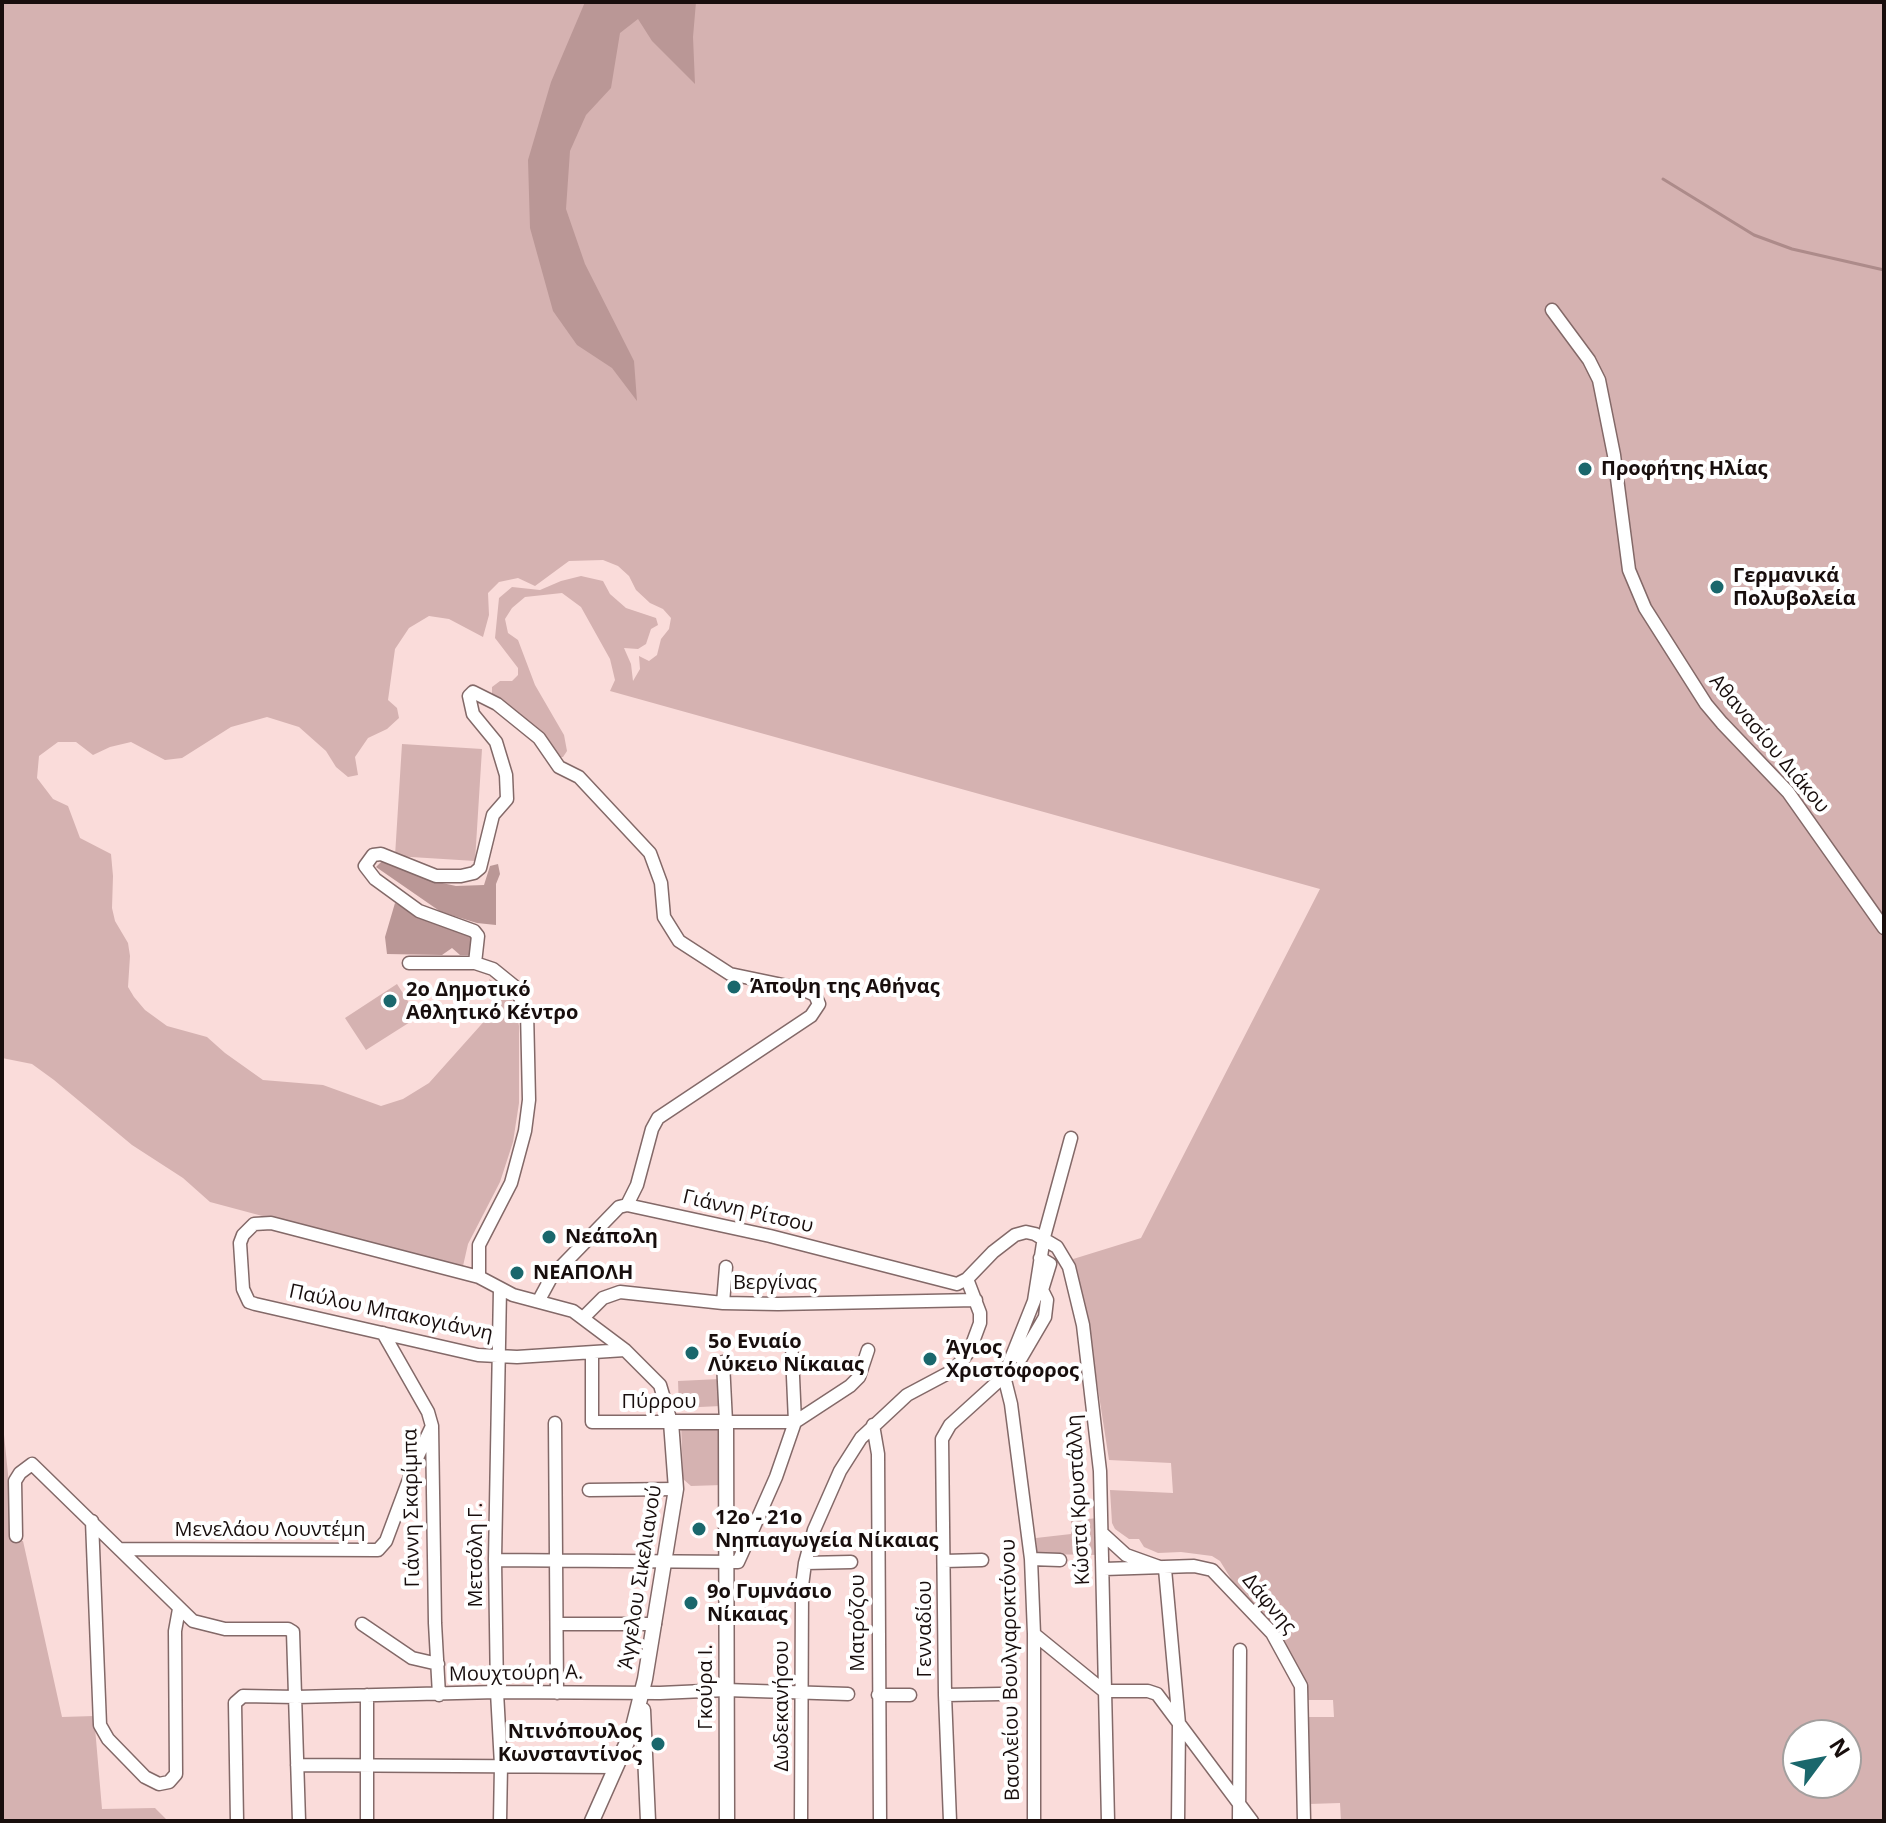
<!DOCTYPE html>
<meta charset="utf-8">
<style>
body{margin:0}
#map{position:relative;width:1886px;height:1823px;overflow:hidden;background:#fadcda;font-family:"Open Sans",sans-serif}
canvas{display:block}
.frame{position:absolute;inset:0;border:4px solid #180e0d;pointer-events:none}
.north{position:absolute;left:1782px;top:1719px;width:80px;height:80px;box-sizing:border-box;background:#fff;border:2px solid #a39f9e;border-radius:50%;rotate:58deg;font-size:22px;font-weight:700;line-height:32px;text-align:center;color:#180e0d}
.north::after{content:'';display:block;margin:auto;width:28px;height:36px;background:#1a676c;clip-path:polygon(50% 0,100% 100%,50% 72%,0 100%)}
</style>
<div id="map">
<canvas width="1886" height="1823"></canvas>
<div class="frame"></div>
<div class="north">N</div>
</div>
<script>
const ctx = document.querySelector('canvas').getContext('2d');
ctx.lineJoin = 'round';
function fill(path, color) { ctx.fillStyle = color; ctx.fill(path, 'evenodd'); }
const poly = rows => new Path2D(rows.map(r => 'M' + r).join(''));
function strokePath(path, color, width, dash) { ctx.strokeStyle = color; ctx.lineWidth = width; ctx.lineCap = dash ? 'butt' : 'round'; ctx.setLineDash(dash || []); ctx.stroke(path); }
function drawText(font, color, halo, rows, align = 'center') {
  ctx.font = font + ' "Open Sans",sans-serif'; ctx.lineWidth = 8; ctx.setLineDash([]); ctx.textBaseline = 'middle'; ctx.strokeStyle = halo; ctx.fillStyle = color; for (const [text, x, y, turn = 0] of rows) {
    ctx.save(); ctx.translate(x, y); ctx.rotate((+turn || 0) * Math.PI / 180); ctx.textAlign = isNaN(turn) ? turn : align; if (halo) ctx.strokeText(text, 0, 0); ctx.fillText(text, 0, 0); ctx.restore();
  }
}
fill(poly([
 [2,2,1884,2,1884,1821,1341,1821,1340,1803,1309,1804,1307,1717,1334,1717,1333,1700,1306,1700,1304,1686,1249,1608,1220,1561,1212,1556,1181,1552,1158,1553,1144,1547,1139,1539,1129,1539,1115,1529,1112,1523,1110,1490,1173,1493,1171,1463,1109,1460,1087,1318,1070,1260,1141,1238,1320,889,610,691,615,680,610,659,581,607,562,593,525,597,512,608,505,619,508,633,518,640,535,685,564,735,567,751,563,757,559,757,492,701,492,687,500,681,512,681,518,675,518,668,495,638,499,598,512,587,540,590,561,581,581,576,603,581,610,594,626,608,656,618,658,625,651,629,646,644,638,649,624,648,631,664,633,681,640,669,639,656,649,661,657,655,661,639,669,629,671,618,663,609,650,603,636,590,629,576,618,566,603,560,569,561,535,586,518,578,499,582,488,593,489,615,483,637,449,619,429,616,409,628,395,649,388,700,397,708,399,718,387,729,368,738,355,757,358,775,348,777,336,767,326,751,299,727,267,717,231,727,182,758,165,760,131,742,110,747,93,755,76,742,58,742,39,756,37,778,53,799,68,806,80,838,111,854,113,876,112,908,115,921,128,943,130,956,128,987,134,997,145,1010,167,1026,207,1037,225,1053,263,1080,323,1085,381,1106,403,1099,429,1083,488,1017,494,995,489,979,505,988,515,1005,519,1026,519,1103,513,1142,500,1182,468,1244,463,1266,457,1268,210,1202,183,1178,132,1145,54,1080,32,1064,2,1058],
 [1798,1735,1846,1735,1846,1783,1798,1783],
 [402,744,482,749,475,861,395,856],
 [397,984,418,1017,366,1050,345,1018],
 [720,1379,721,1406,679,1408,678,1381],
 [2,1415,8,1474,10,1539,23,1541,62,1717,94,1716,102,1809,155,1808,168,1821,2,1821],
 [681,1422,721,1424,722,1485,691,1486,683,1479],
 [1097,1518,1100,1555,1037,1554,1036,1538,1071,1534,1071,1521]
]), '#d5b2b1');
fill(poly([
 [585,2,696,2,693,37,695,84,652,41,638,19,620,33,611,88,586,115,570,151,566,209,585,264,634,361,637,401,612,368,577,345,553,311,530,228,528,160,551,82],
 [382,861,433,881,456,886,484,885,490,866,498,864,500,874,496,884,496,925,477,923,441,912,376,867],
 [395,903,422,917,473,933,470,955,460,955,452,948,442,955,387,954,385,937]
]), '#ba9796');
strokePath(poly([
 [1663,179,1754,235,1792,249,1884,270]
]), '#ad8b8a', 3);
const minor = poly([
 [1552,310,1589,360,1599,380,1614,455,1629,570,1645,608,1706,704,1722,723,1788,792,1884,928],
 [409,963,475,963,493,969,514,986,527,1011,529,1100,525,1131,511,1183,479,1245,479,1277],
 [475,963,478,936,474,931,419,911,375,879,365,866,373,855,381,854,436,876,461,876,474,873,480,868,493,815,507,799,506,775,496,742,473,714,469,696,473,692,497,704,539,738,559,767,579,777,650,853,661,883,664,917,679,941,730,974,802,989,815,995,819,1004,811,1016,658,1118,652,1129,637,1185,627,1205],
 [500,1289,495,1560,497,1692,501,1765,500,1821],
 [539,1300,552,1276,619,1207,627,1205,770,1236,957,1284,967,1279,993,1252,1015,1235,1026,1232,1035,1234,1057,1247,1069,1267,1083,1325,1100,1471,1108,1821],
 [723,1303,726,1267],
 [584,1317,603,1298,620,1292,723,1303,778,1304,976,1300],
 [383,1333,428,1412,432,1426,435,1623,439,1695],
 [592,1353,592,1422,671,1422,660,1385,625,1350,573,1311,513,1295,479,1277,271,1223,254,1224,243,1235,240,1243,243,1289,249,1302,255,1304,478,1355,517,1357,625,1350],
 [1021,1358,1045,1317,1047,1300,1042,1290,1050,1264,1040,1258],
 [723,1362,726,1422,795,1422,850,1386,859,1377,868,1350],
 [1004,1376,1011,1404,1031,1559,1034,1634,1034,1821],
 [555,1423,557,1693],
 [873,1425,878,1454,880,1821],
 [589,1490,676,1489],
 [92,1521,100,1725,108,1739,145,1777,159,1784,169,1782,176,1774,175,1631,179,1609],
 [725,1526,753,1529,776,1477,795,1422,792,1354],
 [1103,1534,1126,1555,1165,1569,1179,1724,1178,1821],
 [16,1536,15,1481,20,1473,32,1464,193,1621,225,1629,288,1629,293,1632,299,1821],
 [121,1549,378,1550,386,1541,417,1458,432,1426],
 [1031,1559,1060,1560],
 [495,1560,738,1562,753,1529],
 [944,1561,982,1560],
 [805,1563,851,1562],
 [1104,1569,1194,1566,1212,1570,1272,1633,1301,1686,1304,1821],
 [362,1624,412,1658,438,1664],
 [557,1624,655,1624],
 [1034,1634,1104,1691,1148,1691,1157,1694,1252,1821],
 [367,1695,367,1821],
 [878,1695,910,1695],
 [945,1695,1000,1694],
 [297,1765,616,1767],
 [237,1821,235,1703,243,1696,296,1697,497,1692,660,1693,726,1690,848,1694],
 [801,1821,802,1586,805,1563,814,1530,840,1471,861,1438,907,1395,954,1370,970,1350,980,1323,980,1313,967,1279],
 [950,1821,945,1695,942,1439,950,1425,1004,1376,1034,1301,1044,1237,1071,1138],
 [1239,1821,1240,1650]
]);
const tertiary = poly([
 [643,1710,648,1821],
 [592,1821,632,1731,645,1679,676,1489,671,1422,726,1422,727,1821]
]);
strokePath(minor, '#836968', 15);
strokePath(tertiary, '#836968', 17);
strokePath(minor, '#fff', 12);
strokePath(tertiary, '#fff', 14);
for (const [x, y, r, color] of [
 [1585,469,8,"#1a676c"],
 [1717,587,8,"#1a676c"],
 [734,987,8,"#1a676c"],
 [390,1001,8,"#1a676c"],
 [549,1237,8,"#1a676c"],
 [517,1273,8,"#1a676c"],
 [692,1353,8,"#1a676c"],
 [930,1359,8,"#1a676c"],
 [699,1529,8,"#1a676c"],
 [691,1603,8,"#1a676c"],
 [658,1744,8,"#1a676c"]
]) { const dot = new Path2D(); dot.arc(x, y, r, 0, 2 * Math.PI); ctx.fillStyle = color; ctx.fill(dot); strokePath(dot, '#fff', 3); }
drawText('bold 20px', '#180e0d', '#fff', [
 ["Προφήτης Ηλίας",1601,469],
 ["Γερμανικά",1733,576],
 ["Πολυβολεία",1733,599],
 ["Άποψη της Αθήνας",750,987],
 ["2o Δημοτικό",406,990],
 ["Αθλητικό Κέντρο",406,1013],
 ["Νεάπολη",565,1237],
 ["ΝΕΑΠΟΛΗ",533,1273],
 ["5ο Ενιαίο",708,1342],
 ["Λύκειο Νίκαιας",708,1365],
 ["Άγιος",946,1348],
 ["Χριστόφορος",946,1371],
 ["12ο - 21ο",715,1518],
 ["Νηπιαγωγεία Νίκαιας",715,1541],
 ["9ο Γυμνάσιο",707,1592],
 ["Νίκαιας",707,1615],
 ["Ντινόπουλος",642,1732,"right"],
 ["Κωνσταντίνος",642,1755,"right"]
], 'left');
drawText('20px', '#180e0d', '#fff', [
 ["Αθανασίου Διάκου",1769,744,50],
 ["Γιάννη Ρίτσου",748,1212,13],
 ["Βεργίνας",775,1283],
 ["Παύλου Μπακογιάννη",391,1313,12],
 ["Πύρρου",659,1402],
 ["Κώστα Κρυστάλλη",1079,1500,-93],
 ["Γιάννη Σκαρίμπα",412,1508,-91],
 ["Μενελάου Λουντέμη",270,1530],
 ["Μετσόλη Γ.",476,1555,-90],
 ["Άγγελου Σικελιανού",641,1577,-81],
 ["Δάφνης",1269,1604,50],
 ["Ματρόζου",858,1623,-90],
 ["Γενναδίου",925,1629,-90],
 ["Βασιλείου Βουλγαροκτόνου",1011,1670,-91],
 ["Μουχτούρη Α.",516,1674,-1],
 ["Γκούρα Ι.",706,1687,-90],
 ["Δωδεκανήσου",782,1706,-90]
]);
</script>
